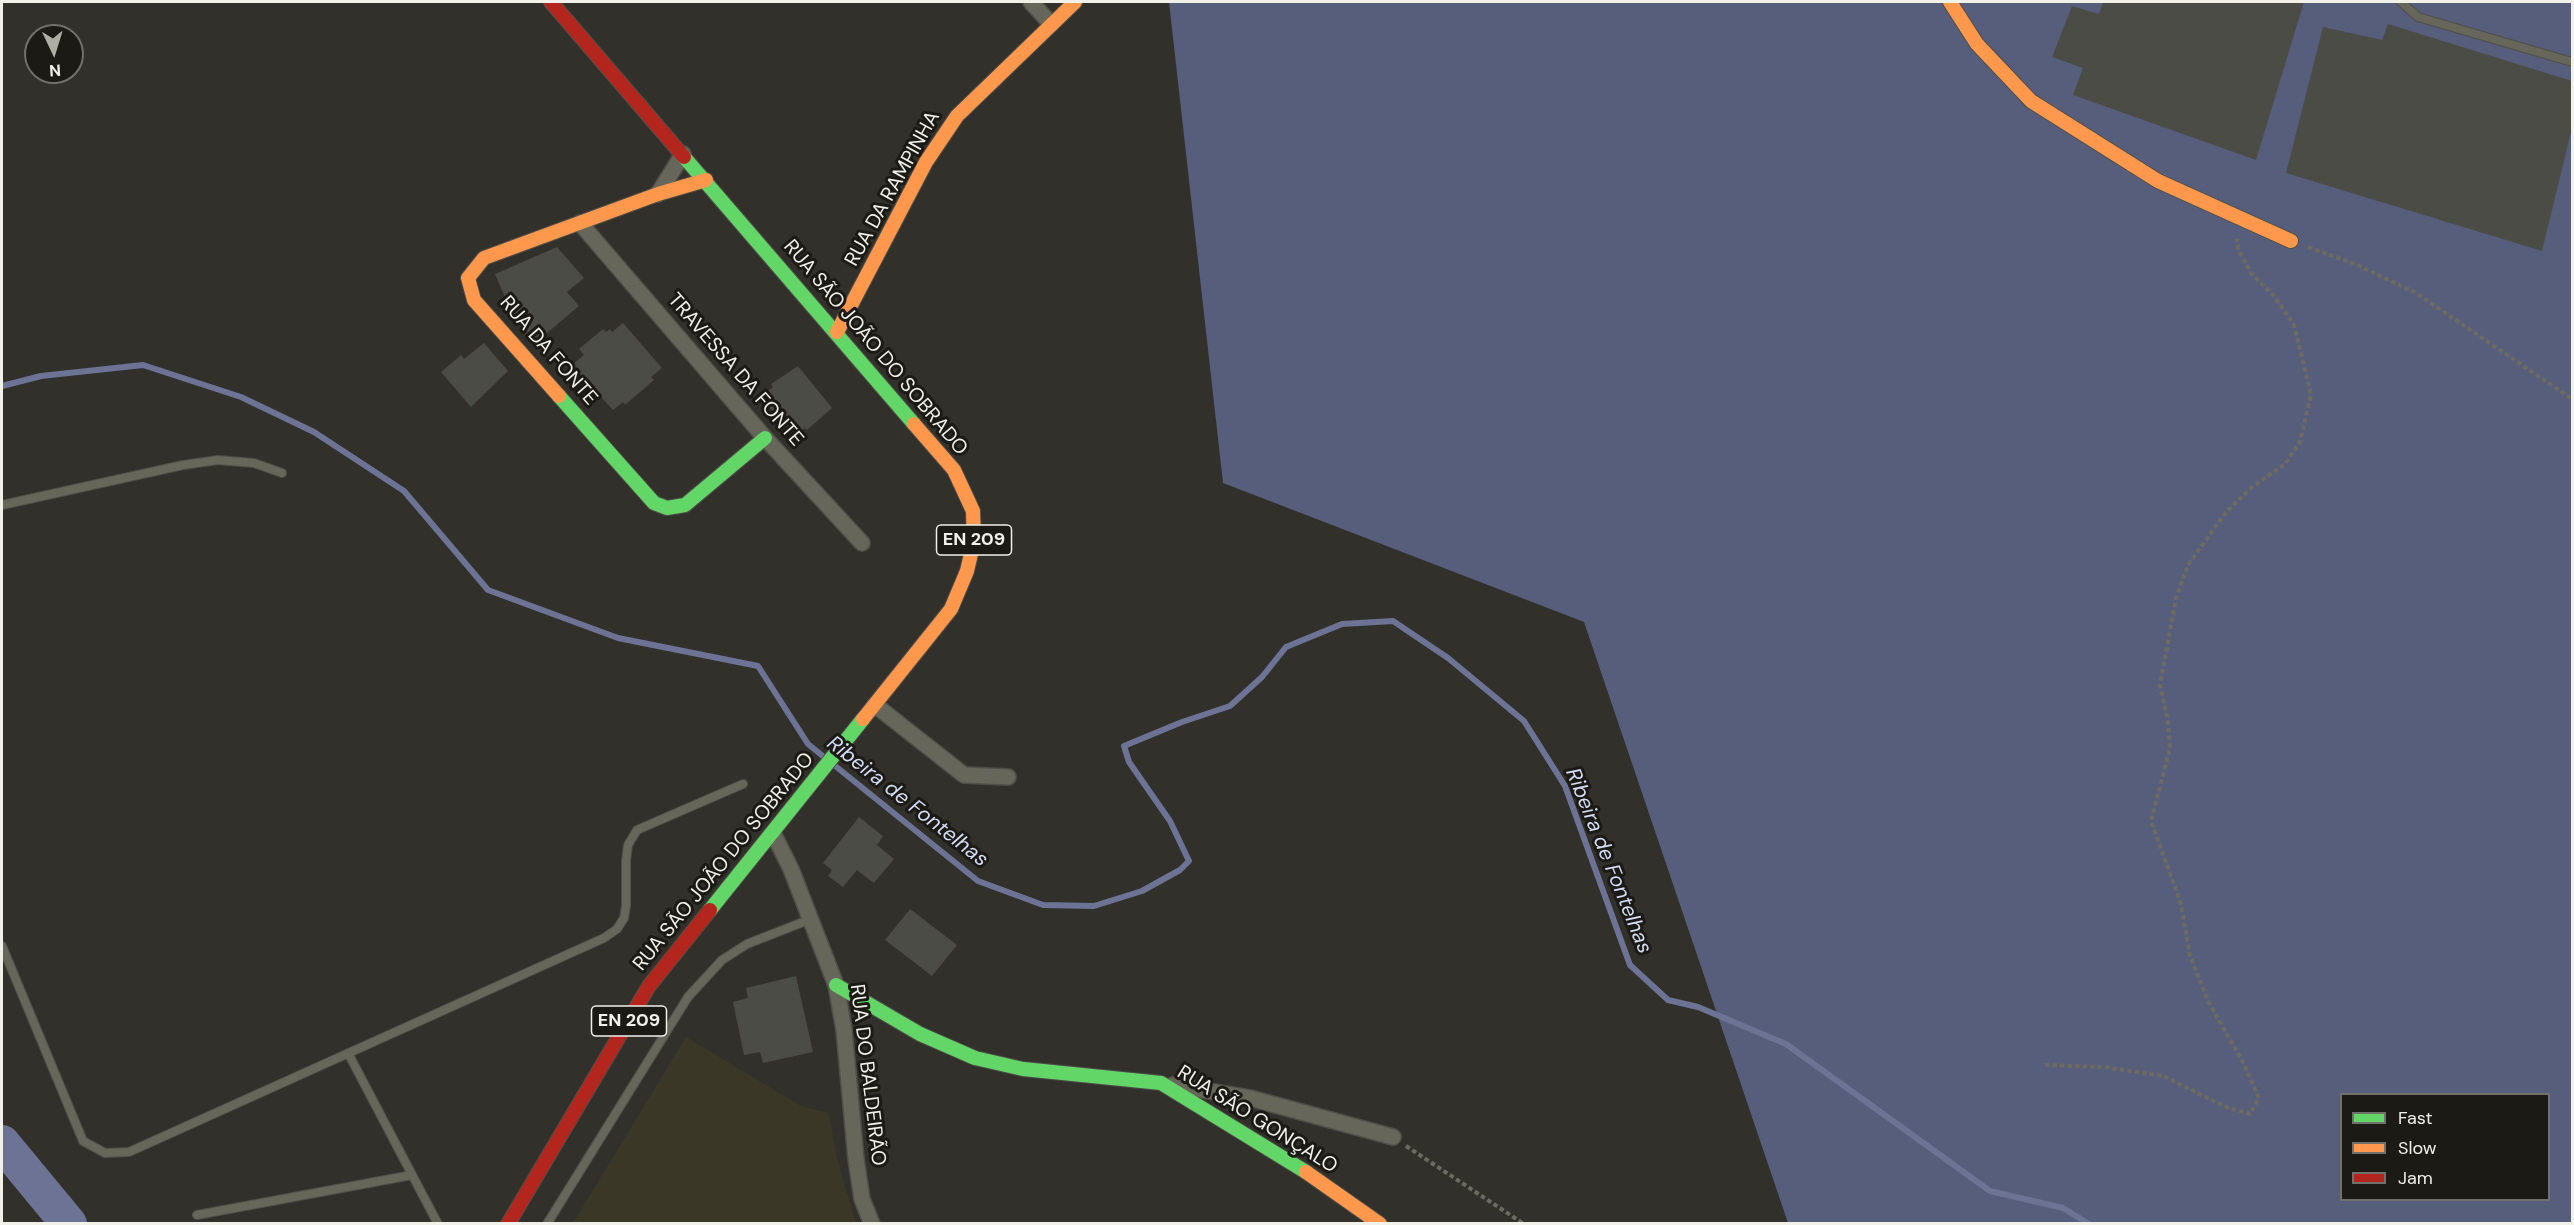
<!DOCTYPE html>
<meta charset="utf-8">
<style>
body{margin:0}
#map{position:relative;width:2574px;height:1225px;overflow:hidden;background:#31302a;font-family:"DM Sans",sans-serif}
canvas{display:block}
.frame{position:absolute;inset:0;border:3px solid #f1f0e9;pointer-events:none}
.legend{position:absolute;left:2340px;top:1093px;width:210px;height:108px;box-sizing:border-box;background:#1b1a15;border:2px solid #71706a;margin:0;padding:8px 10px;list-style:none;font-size:18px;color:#f1f0e9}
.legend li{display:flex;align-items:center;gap:12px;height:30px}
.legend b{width:30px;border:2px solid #71706a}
.north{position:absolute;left:24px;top:24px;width:60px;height:60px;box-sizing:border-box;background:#1b1a15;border:2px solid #71706a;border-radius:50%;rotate:176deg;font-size:16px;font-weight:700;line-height:24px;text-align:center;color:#f1f0e9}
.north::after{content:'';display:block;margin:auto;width:21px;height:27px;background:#aeada6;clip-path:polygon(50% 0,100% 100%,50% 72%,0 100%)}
</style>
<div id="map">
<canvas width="2574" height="1225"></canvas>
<div class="frame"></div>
<ul class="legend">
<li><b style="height:8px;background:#63d668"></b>Fast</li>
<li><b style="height:8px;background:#ff974d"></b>Slow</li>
<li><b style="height:8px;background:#b3261e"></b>Jam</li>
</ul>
<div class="north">N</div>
</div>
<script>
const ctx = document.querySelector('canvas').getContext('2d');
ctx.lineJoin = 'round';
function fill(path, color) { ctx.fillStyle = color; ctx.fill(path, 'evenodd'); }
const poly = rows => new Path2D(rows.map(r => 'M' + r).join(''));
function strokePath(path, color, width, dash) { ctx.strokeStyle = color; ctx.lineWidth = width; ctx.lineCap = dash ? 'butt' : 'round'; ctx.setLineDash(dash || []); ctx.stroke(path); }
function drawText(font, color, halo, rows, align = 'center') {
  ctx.font = font + ' "DM Sans",sans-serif'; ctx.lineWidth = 6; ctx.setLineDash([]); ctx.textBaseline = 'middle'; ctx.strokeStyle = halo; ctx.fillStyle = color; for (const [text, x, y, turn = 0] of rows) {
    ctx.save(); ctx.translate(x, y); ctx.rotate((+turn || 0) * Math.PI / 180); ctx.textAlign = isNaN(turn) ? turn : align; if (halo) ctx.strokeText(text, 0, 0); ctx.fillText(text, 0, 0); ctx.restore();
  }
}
fill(poly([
 [686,1037,801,1106,829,1113,837,1159,856,1223,573,1223]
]), '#3a3727');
fill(poly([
 [1169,2,2572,2,2572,1223,1788,1223,1584,622,1223,483],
 [2342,1094,2548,1094,2548,1200,2342,1200]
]), '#575e7c');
strokePath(poly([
 [2,386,41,376,143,365,241,397,314,432,404,491,488,590,618,638,758,666,808,744,824,757],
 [834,765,978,881,1043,905,1094,906,1142,891,1180,870,1189,861,1170,821,1129,762,1124,746,1182,722,1230,706,1262,677,1286,647,1342,624,1393,621,1448,658,1524,721,1565,786,1630,965,1668,1000,1698,1007,1786,1044,1990,1191,2063,1208,2089,1224]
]), '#6c7394', 6);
strokePath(poly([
 [2,1143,69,1224]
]), '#6c7394', 36);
fill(poly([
 [2103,2,2304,2,2256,160,2073,95,2083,68,2052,57,2072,6,2099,14],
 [2388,24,2572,81,2572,128,2542,251,2286,173,2323,27,2382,40],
 [557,247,584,278,567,292,579,306,534,344,503,306,507,302,495,274],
 [623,323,662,368,651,377,654,380,625,405,623,402,613,410,572,365,584,355,579,349,603,329,606,332,610,329,612,332],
 [484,343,508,371,471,407,441,372,461,355,464,359],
 [798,366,832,408,807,430,805,428,793,437,761,397,773,387,771,384],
 [859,817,883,836,877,845,894,859,874,883,857,870,843,887,828,876,832,870,823,863],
 [910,909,957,945,932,976,885,940],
 [796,976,813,1052,763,1063,760,1052,744,1055,733,1002,748,998,746,988]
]), '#4c4c47');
const lane = poly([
 [2401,2,2418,17,2572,62],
 [2,505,183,465,218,460,254,463,282,473],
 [2,946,83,1141,105,1153,129,1152,604,938,617,929,624,918,626,906,626,861,628,845,637,830,743,784],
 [348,1053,438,1224],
 [197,1215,412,1175],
 [547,1224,688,997,722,960,747,944,811,919]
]);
const street = poly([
 [1031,2,1051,24],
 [658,194,683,154],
 [580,223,765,438,862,543],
 [875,705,964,775,1008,777],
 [773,833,791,869,836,985,844,1030,856,1159,862,1199,872,1224],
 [1173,1085,1250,1098,1393,1137]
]);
const fast = poly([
 [684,157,914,424],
 [559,396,654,503,667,508,685,505,765,438],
 [710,910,863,719],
 [836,985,920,1034,975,1058,1023,1069,1161,1083,1306,1172]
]);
const slow = poly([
 [1950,2,1977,44,2031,101,2158,181,2291,241],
 [837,332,926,162,957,116,1075,2],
 [559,396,474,300,468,278,484,258,658,194,706,180],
 [863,719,951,609,967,571,974,541,973,511,954,470,914,424],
 [1306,1172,1380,1224]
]);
const jam = poly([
 [551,2,684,157],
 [508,1224,649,986,710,910]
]);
strokePath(lane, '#4f4e49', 10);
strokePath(street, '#4f4e49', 18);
strokePath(fast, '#4f4e49', 16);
strokePath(slow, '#4f4e49', 16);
strokePath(jam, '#4f4e49', 16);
strokePath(poly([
 [2308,247,2355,264,2416,293,2572,399],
 [2045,1065,2104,1067,2163,1076,2226,1107,2250,1114,2259,1098,2244,1064,2209,1003,2190,956,2181,904,2151,821,2170,748,2168,721,2160,685,2176,598,2188,565,2226,512,2252,487,2285,464,2300,442,2311,395,2294,325,2275,297,2251,273,2238,249,2237,239],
 [1406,1146,1524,1224]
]), '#6c6b62', 4, [4.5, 3]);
strokePath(lane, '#67665a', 8);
strokePath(street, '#67665a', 15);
strokePath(fast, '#63d668', 14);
strokePath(slow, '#ff974d', 14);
strokePath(jam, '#b3261e', 14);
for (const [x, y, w] of [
 [974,540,75],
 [629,1021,75]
]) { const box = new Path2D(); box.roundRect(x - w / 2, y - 15, w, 30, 4.5); ctx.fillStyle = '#1b1a15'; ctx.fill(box); strokePath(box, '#f1f0e9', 1.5); }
drawText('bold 18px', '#f1f0e9', null, [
 ["EN 209",974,540],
 ["EN 209",629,1021]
]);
drawText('20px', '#f1f0e9', '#1b1a15', [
 ["RUA DA RAMPINHA",893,189,-61],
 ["RUA SÃO JOÃO DO SOBRADO",875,348,50],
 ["RUA DA FONTE",548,351,49],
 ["TRAVESSA DA FONTE",735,370,49],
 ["RUA SÃO JOÃO DO SOBRADO",724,862,-51],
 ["RUA DO BALDEIRÃO",867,1075,83],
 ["RUA SÃO GONÇALO",1257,1120,32]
]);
drawText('italic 21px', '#d4dbf4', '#1b1a15', [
 ["Ribeira de Fontelhas",907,802,38],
 ["Ribeira de Fontelhas",1608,861,68]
]);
</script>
